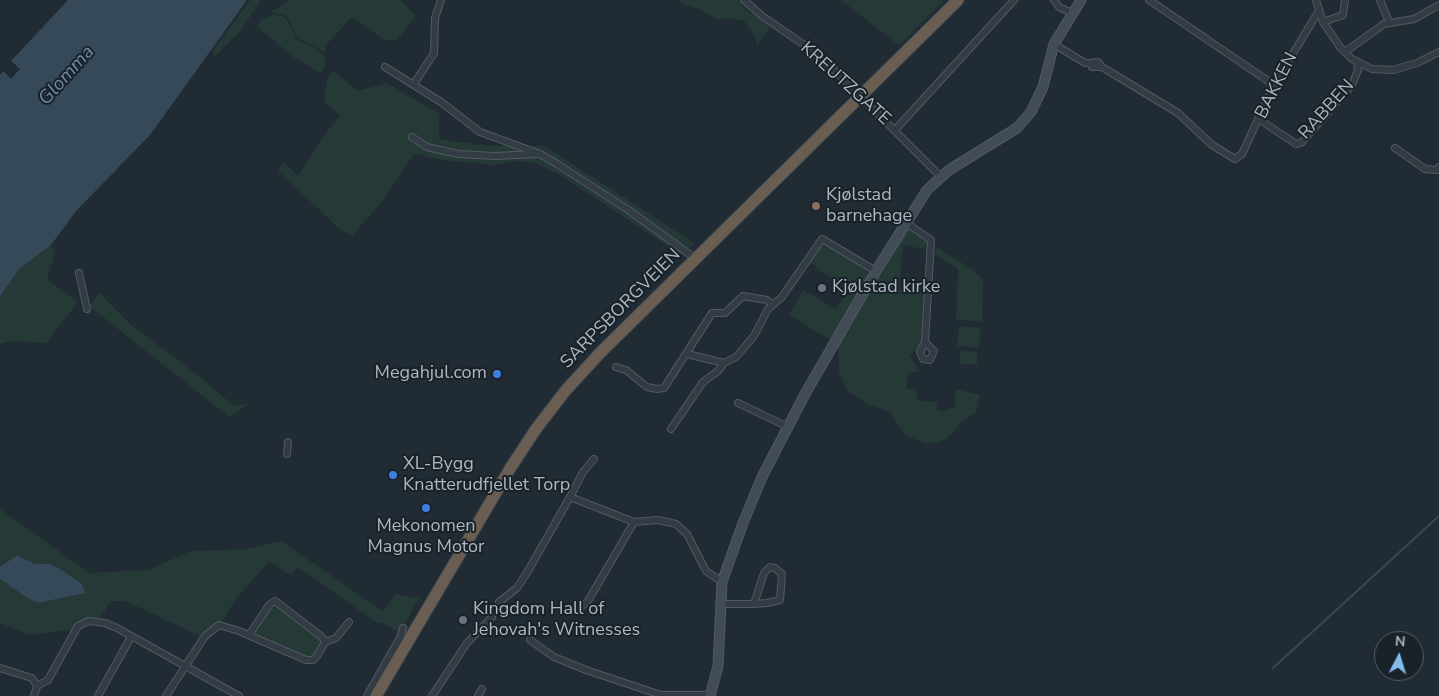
<!DOCTYPE html>
<meta charset="utf-8">
<style>
body{margin:0}
#map{position:relative;width:1439px;height:696px;overflow:hidden;background:#202b33;font-family:"Nunito Sans",sans-serif}
canvas{display:block}
.north{position:absolute;left:1374px;top:631px;width:50px;height:50px;box-sizing:border-box;background:#192129;border:1px solid #545d66;border-radius:50%;rotate:5deg;font-size:14px;font-weight:700;line-height:20px;text-align:center;color:#adb7c1}
.north::after{content:'';display:block;margin:auto;width:18px;height:22px;background:#84bbef;clip-path:polygon(50% 0,100% 100%,50% 72%,0 100%)}
</style>
<div id="map">
<canvas width="1439" height="696"></canvas>
<div class="north">N</div>
</div>
<script>
const ctx = document.querySelector('canvas').getContext('2d');
ctx.lineJoin = 'round';
function fill(path, color) { ctx.fillStyle = color; ctx.fill(path, 'evenodd'); }
const poly = rows => new Path2D(rows.map(r => 'M' + r).join(''));
function strokePath(path, color, width, dash) { ctx.strokeStyle = color; ctx.lineWidth = width; ctx.lineCap = dash ? 'butt' : 'round'; ctx.setLineDash(dash || []); ctx.stroke(path); }
function drawText(font, color, halo, rows, align = 'center') {
  ctx.font = font + ' "Nunito Sans",sans-serif'; ctx.lineWidth = 4; ctx.setLineDash([]); ctx.textBaseline = 'middle'; ctx.strokeStyle = halo; ctx.fillStyle = color; for (const [text, x, y, turn = 0] of rows) {
    ctx.save(); ctx.translate(x, y); ctx.rotate((+turn || 0) * Math.PI / 180); ctx.textAlign = isNaN(turn) ? turn : align; if (halo) ctx.strokeText(text, 0, 0); ctx.fillText(text, 0, 0); ctx.restore();
  }
}
fill(poly([
 [250,0,261,0,242,29,215,56,212,52],
 [289,0,401,0,416,16,396,41,384,40,352,17,327,44,325,54,316,46,297,38,287,16,271,12],
 [679,0,739,0,744,8,770,27,757,46,755,36,744,21,731,18,718,20,701,10,679,3],
 [841,0,944,0,899,46],
 [274,14,286,18,296,39,315,47,325,56,325,67,320,73,292,56,257,26,262,19],
 [333,71,358,91,387,83,439,114,439,139,489,146,545,146,694,243,682,255,558,174,535,163,515,161,494,165,447,161,414,154,382,202,352,236,339,229,278,170,284,162,298,176,320,141,340,115,324,102,327,79],
 [906,228,927,241,924,249,903,245,899,288,926,291,922,340,916,351,909,354,919,371,908,374,906,388,918,392,917,400,937,402,937,410,946,411,947,409,954,409,956,389,980,395,976,412,959,424,953,433,946,439,937,443,926,444,905,435,890,412,869,405,847,391,839,371,838,342,882,271],
 [51,245,55,252,47,279,78,302,46,343,10,341,0,344,0,297,18,270],
 [828,246,866,270,868,279,830,340,789,315,803,290,836,309,848,292,848,287,815,269,816,266,809,262,821,247],
 [937,247,973,270,983,280,982,322,956,319,958,269,934,253],
 [100,293,130,324,194,372,233,405,249,404,229,417,89,306],
 [959,326,979,328,981,334,978,348,957,346],
 [961,350,978,353,977,364,959,365],
 [0,509,89,573,148,570,191,551,246,549,281,541,383,611,395,594,419,598,400,633,381,622,379,624,298,567,291,576,269,561,235,600,220,625,204,638,125,601,111,601,99,620,70,630,29,635,0,623,0,579,38,603,60,598,50,564,35,564,17,555,0,567],
 [278,606,319,638,321,645,315,654,308,657,256,635,256,628,271,607]
]), '#253936');
fill(poly([
 [68,0,247,0,150,135,77,210,51,245,18,270,0,297,0,75,3,71,11,79,20,69,11,61],
 [17,555,35,564,50,564,63,571,82,584,85,593,38,603,26,597,0,579,0,567]
]), '#354959');
strokePath(poly([
 [1273,668,1439,516]
]), '#354959', 2);
const street = poly([
 [744,0,762,16,803,44,833,69,940,176],
 [1054,0,1059,7,1072,13],
 [1149,0,1274,85],
 [1316,0,1323,22,1340,47,1352,59,1372,69,1393,70,1417,63,1439,52],
 [1380,0,1389,22],
 [1323,22,1343,15,1345,0],
 [1054,44,1085,63,1091,63],
 [1345,52,1384,24,1414,19,1439,5],
 [385,67,441,102,480,132,540,154,557,164,627,209,696,259],
 [1102,67,1092,67,1091,63,1098,62,1102,67,1178,113,1212,145,1235,159,1242,154,1274,85,1318,12],
 [414,84,434,53,435,18,441,0],
 [1260,120,1296,144,1301,143,1352,85,1358,70,1357,62],
 [895,130,1014,0],
 [412,137,427,147,458,154,495,156,536,154],
 [1395,148,1425,169,1437,170,1439,167],
 [905,222,931,240,925,342,920,352,923,359,930,360,934,351,925,342],
 [79,273,87,309],
 [687,354,724,363,736,357,754,336,768,309,782,297,822,239,876,271],
 [616,367,626,370,647,387,657,389,664,388,712,313,725,313,743,296,767,300,772,304],
 [738,403,788,427],
 [671,429,703,382,718,371,724,363],
 [287,454,288,442],
 [594,459,583,472,570,497,634,522,658,520,676,524,687,534,706,571,722,582],
 [499,602,517,588,528,571,570,497],
 [719,604,754,604,767,603,780,600,782,574,775,568,770,567,764,573,754,604],
 [582,606,588,601,634,522],
 [530,640,554,657,586,670,661,695,710,695],
 [325,642,336,638,349,622],
 [0,668,32,678,37,686],
 [37,686,48,680,78,626,89,621,105,623,117,628,239,696],
 [34,696,37,686],
 [98,696,131,637],
 [166,696,205,636,219,625,239,631,306,660,313,660,317,656,325,642,322,637,275,601,269,605,249,635],
 [367,696,401,636,403,628],
 [432,696,467,643,492,617],
 [478,696,482,689]
]);
const secondary = poly([
 [710,696,718,666,722,582,743,523,762,477,805,394,876,271,927,190,949,170,1017,128,1031,112,1043,87,1054,44,1081,0]
]);
const highway = poly([
 [376,696,511,467,536,429,566,390,600,353,958,0]
]);
strokePath(street, '#515a62', 8);
strokePath(secondary, '#515a62', 11);
strokePath(highway, '#3e474f', 13);
strokePath(street, '#333c44', 6);
strokePath(secondary, '#424c57', 9);
strokePath(highway, '#6a5d51', 11);
for (const [x, y, r, color] of [
 [816,206,5,"#8d6e63"],
 [822,288,5,"#6b7280"],
 [497,374,5,"#3f7fe0"],
 [393,475,5,"#3f7fe0"],
 [426,508,5,"#3f7fe0"],
 [463,620,5,"#6b7280"]
]) { const dot = new Path2D(); dot.arc(x, y, r, 0, 2 * Math.PI); ctx.fillStyle = color; ctx.fill(dot); strokePath(dot, '#192129', 2); }
drawText('18px', '#adb7c1', '#192129', [
 ["KREUTZGATE",845,84,42],
 ["BAKKEN",1277,86,-63],
 ["RABBEN",1327,110,-48],
 ["SARPSBORGVEIEN",621,309,-45]
]);
drawText('18px', '#adb7c1', '#192129', [
 ["Kjølstad",826,196],
 ["barnehage",826,217],
 ["Kjølstad kirke",832,288],
 ["Megahjul.com",487,374,"right"],
 ["XL-Bygg",403,465],
 ["Knatterudfjellet Torp",403,486],
 ["Mekonomen",426,527,"center"],
 ["Magnus Motor",426,548,"center"],
 ["Kingdom Hall of",473,610],
 ["Jehovah's Witnesses",473,631]
], 'left');
drawText('italic 19px', '#708ca3', '#192129', [
 ["Glomma",67,76,-48]
]);
</script>
